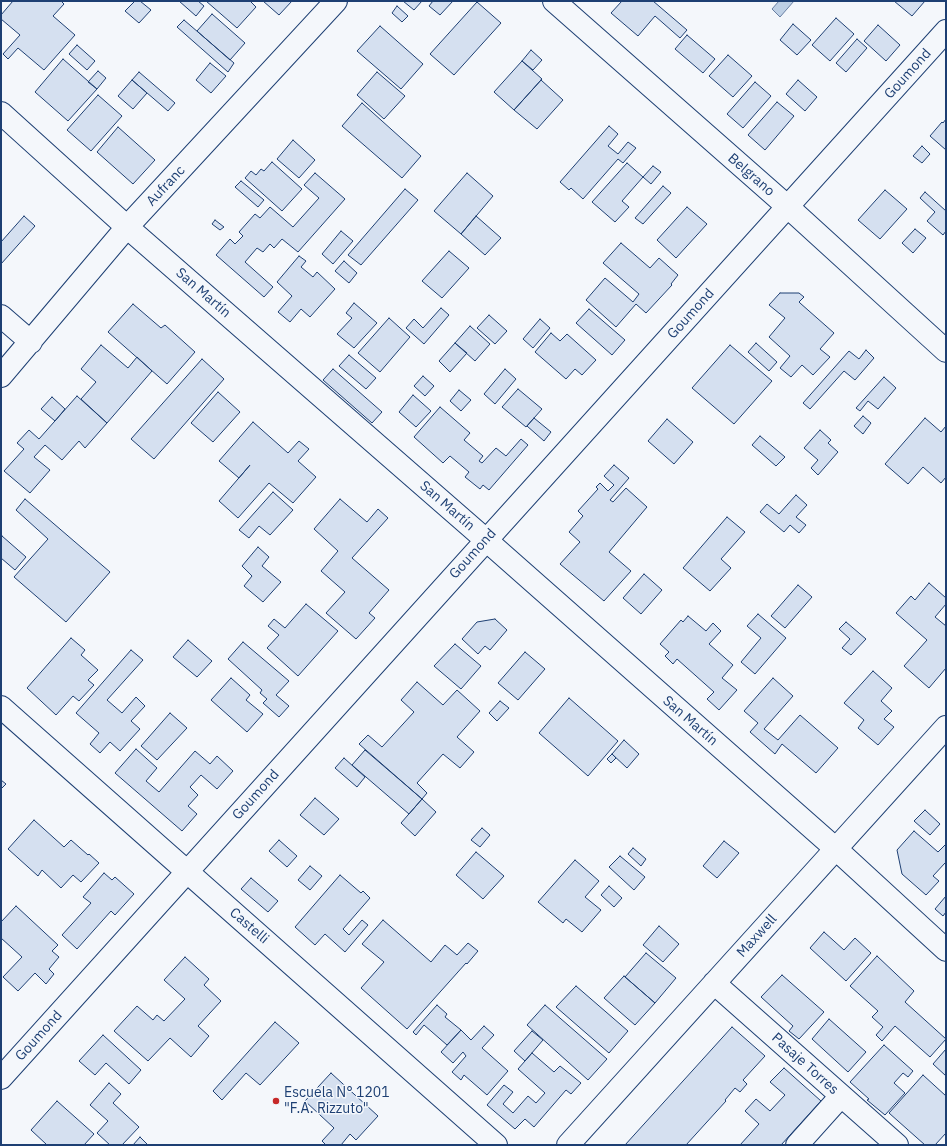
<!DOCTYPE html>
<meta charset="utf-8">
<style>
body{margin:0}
#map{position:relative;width:947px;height:1146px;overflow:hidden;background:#f4f7fb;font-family:"IBM Plex Sans",sans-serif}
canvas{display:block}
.frame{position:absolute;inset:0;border:2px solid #1d3f73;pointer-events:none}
</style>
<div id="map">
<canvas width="947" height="1146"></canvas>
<div class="frame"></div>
</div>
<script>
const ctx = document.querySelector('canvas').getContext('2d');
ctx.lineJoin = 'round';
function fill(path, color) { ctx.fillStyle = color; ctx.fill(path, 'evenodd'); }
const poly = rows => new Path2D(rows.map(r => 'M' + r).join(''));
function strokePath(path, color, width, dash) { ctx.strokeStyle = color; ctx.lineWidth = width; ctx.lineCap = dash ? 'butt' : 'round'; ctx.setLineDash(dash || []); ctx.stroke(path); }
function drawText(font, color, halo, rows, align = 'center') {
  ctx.font = font + ' "IBM Plex Sans",sans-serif'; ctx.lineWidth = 3; ctx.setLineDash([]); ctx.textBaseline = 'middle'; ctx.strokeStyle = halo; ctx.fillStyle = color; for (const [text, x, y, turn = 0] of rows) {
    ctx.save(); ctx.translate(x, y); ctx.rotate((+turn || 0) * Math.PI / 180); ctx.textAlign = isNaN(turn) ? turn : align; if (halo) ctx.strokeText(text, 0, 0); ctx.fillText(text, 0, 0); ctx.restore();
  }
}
const water = poly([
 [779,1,794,1,780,17,772,9,779,1]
]);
fill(water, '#bed0e5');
strokePath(water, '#687fa3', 1);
const building = poly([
 [13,1,61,1,64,4,53,16,75,35,44,70,18,48,8,59,3,54,20,35,1,19,1,15,13,1],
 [135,1,140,1,151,10,139,23,125,11,135,1],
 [179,1,198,1,204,6,196,16,179,1],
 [206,1,250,1,256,7,237,28,206,1],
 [263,1,292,1,279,15,263,1],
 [403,1,422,1,414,10,403,1],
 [433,1,453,1,440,15,429,6,433,1],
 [622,1,653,1,687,30,680,38,655,16,638,36,611,13,622,1],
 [894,1,925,1,912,16,894,1],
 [477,2,501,23,454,75,430,54,477,2],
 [397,6,408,16,402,22,392,13,397,6],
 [212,14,245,43,230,60,197,31,212,14],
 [836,18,854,34,830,61,812,45,836,18],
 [184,20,234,63,228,72,177,27,184,20],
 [793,24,811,40,797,55,780,40,793,24],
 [878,25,900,45,886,61,864,41,878,25],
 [380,26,423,64,401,89,357,51,380,26],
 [687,35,715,59,703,73,675,49,687,35],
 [857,39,867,48,846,72,836,63,857,39],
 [77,45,95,61,87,70,69,54,77,45],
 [531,50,542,60,533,70,522,61,531,50],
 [728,55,752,76,733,97,709,76,728,55],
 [63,59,97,89,68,121,35,92,63,59],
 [522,61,542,79,514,110,494,92,522,61],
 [210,63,226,76,211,93,196,80,210,63],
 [98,71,106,78,97,89,88,82,98,71],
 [139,72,175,103,168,111,132,80,139,72],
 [377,72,405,96,384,119,357,95,377,72],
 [132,80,147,93,133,109,118,96,132,80],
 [541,80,563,100,537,129,514,110,541,80],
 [798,80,817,97,805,111,786,94,798,80],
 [755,82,771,96,743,128,727,114,755,82],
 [98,95,122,116,91,151,67,130,98,95],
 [777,102,794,116,765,150,748,135,777,102],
 [362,103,421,156,402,178,342,126,362,103],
 [946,119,946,150,930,136,942,122,943,123,946,119],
 [609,126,618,134,608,146,618,154,628,142,636,148,623,163,618,159,583,199,571,188,569,190,560,182,609,126],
 [118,127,155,160,133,184,97,152,118,127],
 [293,140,315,160,299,178,277,159,293,140],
 [922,146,930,154,922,163,913,156,922,146],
 [272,162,302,189,282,211,245,178,251,171,256,175,261,169,264,171,272,162],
 [627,163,643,177,622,201,629,207,615,222,592,202,627,163],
 [653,166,661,172,651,184,643,177,653,166],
 [315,173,345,199,298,252,282,239,274,248,270,244,263,252,257,248,245,262,273,287,264,297,216,255,230,239,235,244,243,236,239,232,255,214,260,218,270,207,293,227,319,198,304,185,315,173],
 [467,173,493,196,461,234,434,211,467,173],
 [241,181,264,200,258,207,235,187,241,181],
 [663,186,671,193,643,224,635,218,663,186],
 [405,189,418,200,361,265,348,255,405,189],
 [885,190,907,209,880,239,858,220,885,190],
 [925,192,946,211,946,231,943,235,927,221,935,212,920,198,925,192],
 [687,207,707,224,676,258,657,240,687,207],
 [24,216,35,226,1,264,1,242,24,216],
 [476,216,501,238,485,255,461,234,476,216],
 [215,220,224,227,220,230,212,224,215,220],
 [915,229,926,238,913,253,902,243,915,229],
 [341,231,353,241,333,264,322,254,341,231],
 [621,243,650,268,659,258,678,275,671,284,672,285,646,313,636,304,616,327,586,300,605,278,633,302,639,294,603,263,621,243],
 [449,251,469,268,442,298,422,281,449,251],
 [299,256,306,261,301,267,313,277,317,272,335,289,310,317,301,309,290,322,278,312,292,296,277,282,299,256],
 [344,261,357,273,349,283,335,271,344,261],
 [780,293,799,293,804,297,799,302,800,303,834,333,820,349,830,357,813,375,802,365,791,377,780,368,790,356,769,337,785,318,769,305,780,293],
 [354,303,377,323,354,348,337,334,352,318,346,313,354,303],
 [133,304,161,328,165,325,195,352,167,384,108,332,133,304],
 [441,308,449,315,424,344,406,328,414,319,423,328,441,308],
 [589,309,625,340,612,355,576,323,589,309],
 [489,315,507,331,495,344,477,328,489,315],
 [389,318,410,337,380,372,358,353,389,318],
 [540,319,550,328,533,348,523,339,540,319],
 [470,326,490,344,475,361,455,343,470,326],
 [551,333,560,341,567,334,596,360,582,375,575,369,566,379,535,352,551,333],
 [455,343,467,353,450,372,439,361,455,343],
 [756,343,777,362,769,371,748,352,756,343],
 [101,345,128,368,137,357,152,371,107,423,81,399,96,382,81,369,101,345],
 [730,345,772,381,734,424,692,388,730,345],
 [866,350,874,358,855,380,844,371,810,409,803,403,849,351,859,359,866,350],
 [349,355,376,378,366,389,339,366,349,355],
 [202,359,224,379,154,459,131,439,202,359],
 [333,369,382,412,372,423,323,380,333,369],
 [505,369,516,379,495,404,484,394,505,369],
 [423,376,434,386,425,396,414,386,423,376],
 [884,377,896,388,878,409,868,401,860,411,856,408,884,377],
 [518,389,542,409,526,427,502,407,518,389],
 [459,390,471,400,461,411,450,401,459,390],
 [218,392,240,412,213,442,191,423,218,392],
 [413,395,431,411,416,427,399,412,413,395],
 [77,396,107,423,85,448,79,441,62,460,45,445,34,457,50,470,30,493,4,471,24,449,17,443,29,430,39,439,77,396],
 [52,397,65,409,55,421,41,409,52,397],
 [440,407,470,433,464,440,483,456,479,461,482,463,496,448,506,456,521,439,528,445,489,490,483,485,480,489,465,477,469,472,450,456,443,463,414,437,440,407],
 [863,416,871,423,863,434,854,426,863,416],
 [534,418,551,432,544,441,527,426,534,418],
 [925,418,941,432,946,426,946,477,941,483,923,467,908,484,885,464,925,418],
 [667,419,693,442,674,464,648,441,667,419],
 [253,422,288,453,299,441,309,449,298,461,316,477,293,503,269,483,238,518,219,501,250,465,239,478,219,461,253,422],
 [820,430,831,440,828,443,838,452,818,475,811,468,818,460,804,448,820,430],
 [760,436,785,457,776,466,752,445,760,436],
 [614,465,629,478,610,500,613,502,626,488,647,507,609,552,631,571,604,601,560,564,580,542,569,532,583,516,578,511,598,489,596,487,600,483,608,491,614,485,604,476,614,465],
 [273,492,293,510,270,535,259,526,249,538,239,530,273,492],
 [796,495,807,505,796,517,806,525,799,533,790,525,784,532,760,512,767,504,779,514,796,495],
 [25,499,110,572,66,622,14,577,48,539,16,510,25,499],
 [340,499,367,522,378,509,388,518,352,558,389,590,369,613,375,618,356,639,326,613,345,592,321,571,338,551,314,529,340,499],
 [727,517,745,532,721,559,731,568,710,591,683,568,727,517],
 [2,536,26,557,15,570,1,558,1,537,2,536],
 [258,547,269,557,262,566,281,582,263,602,244,586,252,576,242,566,258,547],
 [644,574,662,590,641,614,623,598,644,574],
 [929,583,946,598,946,604,935,617,946,626,946,668,929,688,904,666,927,640,896,613,911,596,915,600,929,583],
 [798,585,812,597,785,628,771,616,798,585],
 [306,604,338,631,298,676,267,648,279,635,268,626,274,619,285,628,306,604],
 [758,614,786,638,755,674,741,662,761,638,747,626,758,614],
 [688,616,706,631,713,623,721,631,709,644,733,665,722,678,737,690,719,710,707,699,714,692,677,659,673,664,665,656,669,652,660,644,681,620,683,622,688,616],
 [495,619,507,630,490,650,485,646,478,654,462,639,477,622,495,619],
 [846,622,866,639,851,655,842,648,850,639,839,629,846,622],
 [71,638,85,650,81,655,98,670,88,680,94,685,79,701,73,696,56,715,27,688,71,638],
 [188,640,212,661,197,677,173,657,188,640],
 [243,642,289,681,276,695,289,706,279,717,263,703,267,699,260,693,262,690,228,659,243,642],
 [455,644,481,666,461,689,434,666,455,644],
 [131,650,143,660,107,700,122,713,136,697,145,706,131,721,140,729,120,751,110,742,100,753,90,744,99,733,76,713,131,650],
 [525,652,545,669,518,700,498,683,525,652],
 [873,671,892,688,881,701,892,711,884,719,894,727,878,745,858,728,864,720,844,703,873,671],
 [231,678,250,695,246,700,263,714,247,732,211,700,231,678],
 [773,678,793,696,764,729,778,740,800,715,838,748,816,773,782,744,775,754,750,732,758,723,744,711,773,678],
 [417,682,443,705,457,690,480,711,457,737,474,752,460,768,443,754,417,783,427,793,422,799,359,744,368,735,382,747,414,712,401,700,417,682],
 [569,698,618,741,588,776,539,733,569,698],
 [500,701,509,708,497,721,489,713,500,701],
 [170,713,187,728,157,760,141,746,170,713],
 [624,740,639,754,627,768,612,754,624,740],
 [136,749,157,768,146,781,159,792,195,751,210,764,217,756,233,771,217,789,201,775,190,787,198,795,188,806,197,814,182,831,115,773,136,749],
 [365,750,422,799,409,814,352,765,365,750],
 [612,754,616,758,611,763,607,759,612,754],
 [344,758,365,777,357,787,335,768,344,758],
 [1,780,6,784,1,789,1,780],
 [315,798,339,819,324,835,300,815,315,798],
 [422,799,436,812,415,836,401,823,422,799],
 [925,810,940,824,930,835,914,821,925,810],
 [34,820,64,847,71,840,88,855,89,854,99,863,81,882,73,875,61,888,42,870,38,876,8,849,34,820],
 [482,828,490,835,480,847,471,840,482,828],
 [914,831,938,852,946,844,946,864,945,863,933,876,939,881,926,895,902,874,897,850,914,831],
 [279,840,297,856,287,867,269,851,279,840],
 [724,841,739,853,717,878,703,866,724,841],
 [633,848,646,859,641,866,628,854,633,848],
 [476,852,504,876,483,899,456,875,476,852],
 [620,856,645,877,634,890,609,867,620,856],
 [575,860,599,881,585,897,601,910,582,932,566,919,563,923,538,902,575,860],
 [310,866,322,876,310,890,298,880,310,866],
 [104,873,112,880,115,877,134,894,115,915,111,911,77,949,62,935,91,903,83,897,104,873],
 [340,875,361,893,363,891,370,898,343,929,349,935,362,920,368,925,345,952,325,934,315,945,295,927,340,875],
 [251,878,278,901,268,912,241,889,251,878],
 [609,886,622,898,614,907,601,895,609,886],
 [946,896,946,912,943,916,935,909,946,896],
 [16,906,58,945,52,951,59,957,49,969,54,974,46,984,35,973,18,991,3,977,22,957,1,938,1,922,16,906],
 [383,920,431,962,445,945,457,955,468,943,478,951,467,964,466,963,407,1029,361,988,384,962,362,944,383,920],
 [659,926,679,944,663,962,643,945,659,926],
 [824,932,844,950,855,938,871,953,846,981,810,948,824,932],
 [646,953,676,978,655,1003,625,977,646,953],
 [877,956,914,991,905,1002,946,1039,930,1057,895,1026,882,1041,876,1035,883,1027,872,1017,878,1011,850,986,877,956],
 [185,957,209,979,204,985,221,1001,198,1026,209,1036,191,1057,170,1038,148,1061,114,1031,137,1006,153,1020,157,1015,164,1021,185,999,164,980,185,957],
 [782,975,824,1012,799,1039,789,1031,793,1026,761,997,782,975],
 [624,976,655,1003,635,1025,604,998,624,976],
 [576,986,628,1031,609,1053,556,1007,576,986],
 [437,1005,447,1014,445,1017,461,1030,447,1045,424,1025,416,1035,413,1032,437,1005],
 [545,1005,607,1059,588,1080,527,1025,545,1005],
 [829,1019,866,1052,848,1072,812,1039,829,1019],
 [275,1022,299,1043,260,1085,246,1073,222,1100,213,1091,275,1022],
 [484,1026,494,1035,482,1048,508,1071,487,1095,464,1075,461,1080,452,1072,466,1056,463,1052,453,1063,441,1052,461,1030,471,1040,484,1026],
 [732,1027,765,1056,743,1080,747,1084,740,1092,735,1088,725,1100,726,1101,686,1145,625,1145,732,1027],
 [532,1031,543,1040,525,1061,514,1051,532,1031],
 [103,1035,141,1070,129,1084,106,1063,95,1075,79,1061,103,1035],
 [884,1045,913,1071,908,1077,903,1073,894,1083,905,1093,885,1115,867,1100,869,1099,850,1082,884,1045],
 [946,1049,946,1076,933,1064,946,1049],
 [532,1053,554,1072,560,1066,581,1083,571,1094,566,1090,534,1127,525,1119,515,1129,487,1105,504,1085,513,1092,503,1104,513,1113,528,1096,536,1103,545,1093,518,1069,532,1053],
 [784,1068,821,1101,781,1145,740,1145,759,1124,745,1111,756,1099,770,1111,785,1095,770,1082,784,1068],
 [331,1073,378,1116,356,1140,350,1134,341,1145,326,1145,322,1141,334,1128,305,1101,331,1073],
 [923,1075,946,1096,946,1133,935,1145,925,1145,889,1113,923,1075],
 [109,1083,121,1094,113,1103,139,1127,122,1145,110,1145,97,1133,108,1121,90,1105,109,1083],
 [57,1101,94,1134,84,1145,45,1145,46,1144,31,1130,57,1101],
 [140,1137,148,1145,133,1145,140,1137]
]);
fill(building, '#d5e0f0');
strokePath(building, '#1d3f73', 1);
const minor = poly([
 [554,1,788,207,946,351],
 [1,113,127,227,486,540,836,849,946,950],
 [1,316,31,342],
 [1,376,127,227,336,1],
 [1,707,496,1145],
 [714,983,897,1145],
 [1,1078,946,31],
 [568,1145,946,727],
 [797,1145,841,1096]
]);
strokePath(minor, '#1d3f73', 24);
strokePath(minor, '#f4f7fb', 22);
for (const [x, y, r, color] of [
 [276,1101,4,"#c62828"]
]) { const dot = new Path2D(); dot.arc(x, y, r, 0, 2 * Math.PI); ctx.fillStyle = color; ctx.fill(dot); strokePath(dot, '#f4f7fb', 1.5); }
drawText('14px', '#1d3f73', '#f4f7fb', [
 ["Goumond",908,74,-48],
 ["Belgrano",751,175,41],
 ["Aufranc",166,186,-47],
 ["San Martín",203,293,41],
 ["Goumond",691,314,-48],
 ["San Martín",447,506,41],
 ["Goumond",473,554,-48],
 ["San Martín",690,721,41],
 ["Goumond",256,795,-48],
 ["Castelli",249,926,41],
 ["Maxwell",757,936,-48],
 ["Goumond",39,1036,-48],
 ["Pasaje Torres",805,1064,42]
]);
drawText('14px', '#1d3f73', '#f4f7fb', [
 ["Escuela N° 1201",284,1093],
 ["\"F.A. Rizzuto\"",284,1109]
], 'left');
</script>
